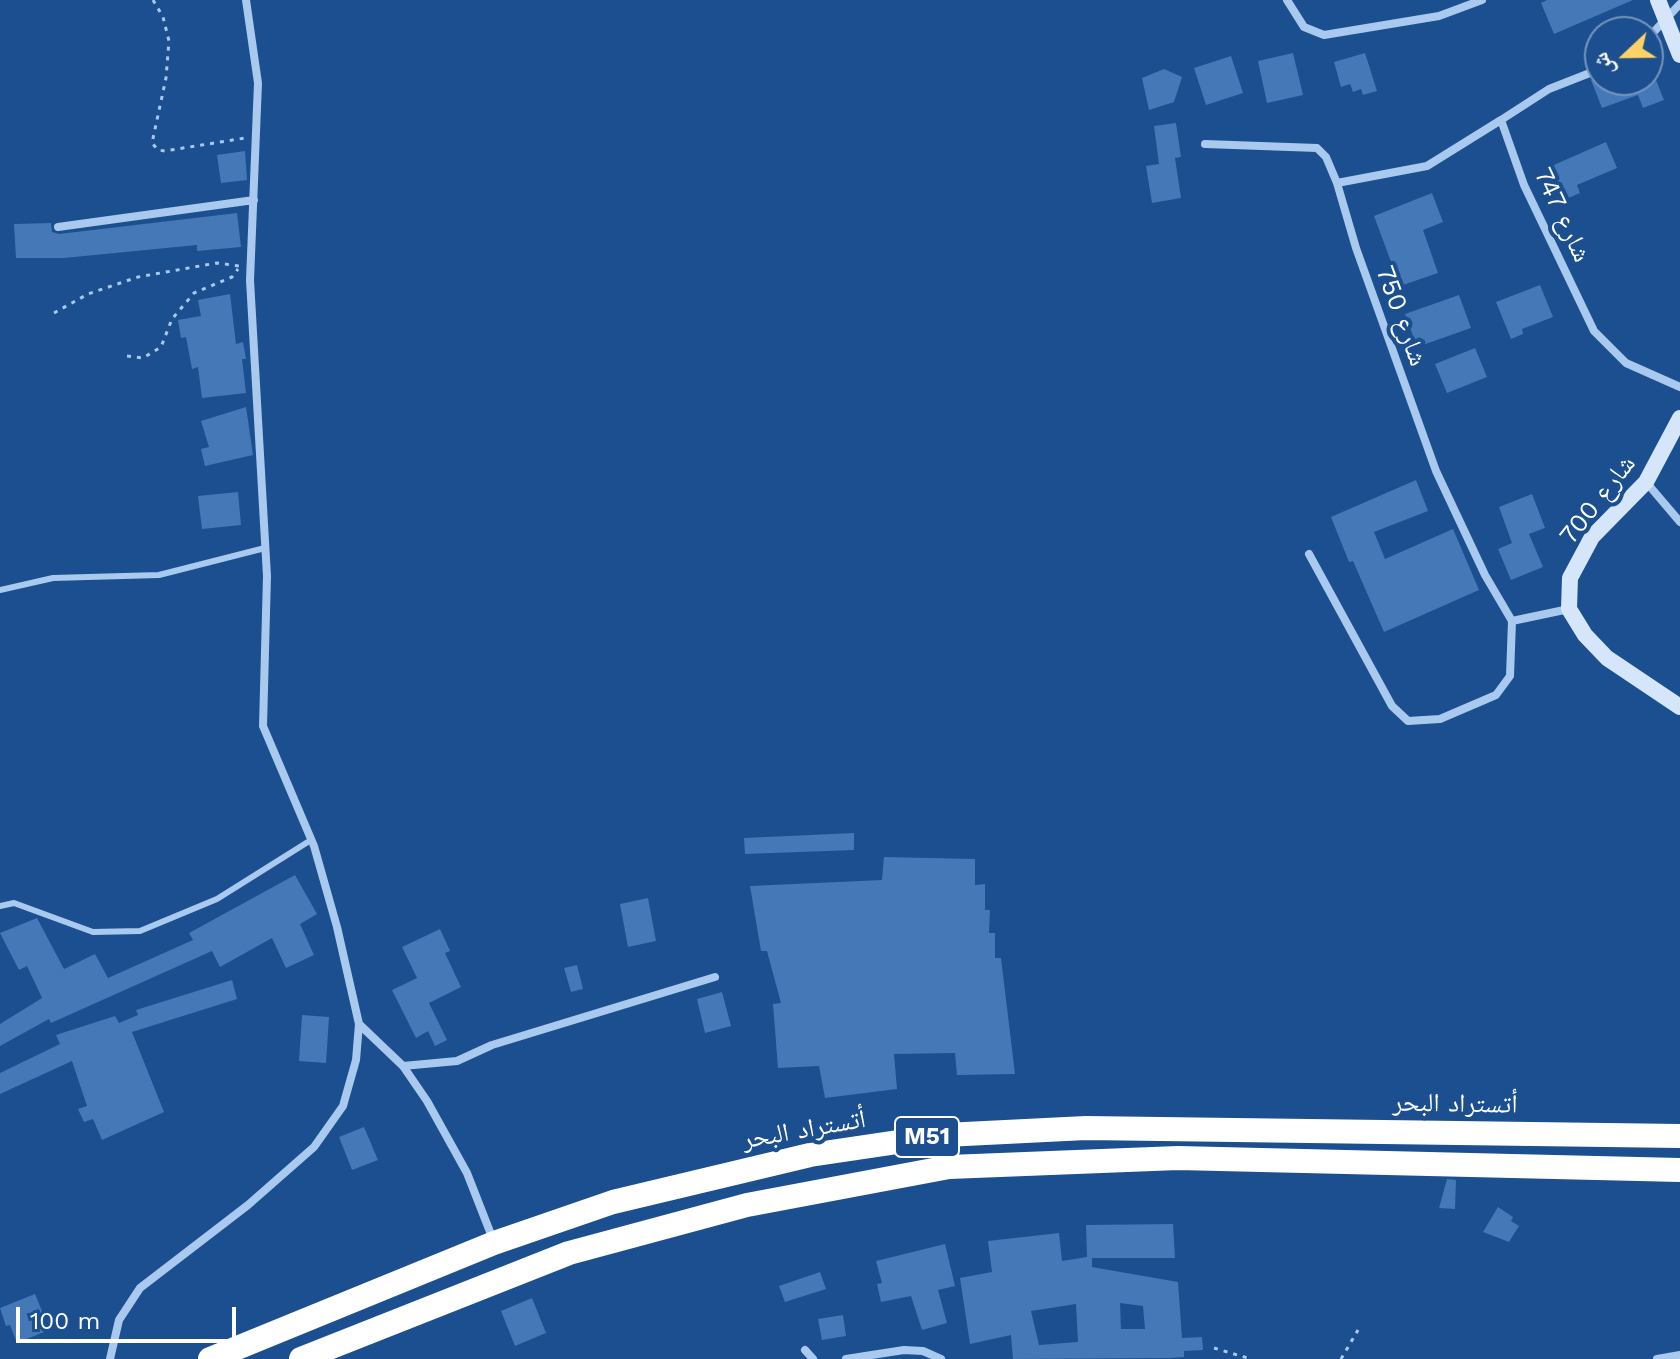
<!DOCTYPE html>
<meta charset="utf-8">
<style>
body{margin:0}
#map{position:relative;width:1680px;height:1359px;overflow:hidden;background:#1b4f8f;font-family:"Work Sans","Noto Naskh Arabic",sans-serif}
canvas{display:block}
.north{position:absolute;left:1584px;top:16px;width:80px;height:80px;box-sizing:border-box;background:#1b4f8f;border:2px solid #7695bc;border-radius:50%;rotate:248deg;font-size:22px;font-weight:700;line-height:32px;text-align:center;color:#fff}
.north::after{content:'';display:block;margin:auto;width:28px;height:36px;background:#ffd166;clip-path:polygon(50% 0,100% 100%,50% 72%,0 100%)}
.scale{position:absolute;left:16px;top:1307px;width:220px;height:36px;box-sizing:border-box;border:4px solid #fff;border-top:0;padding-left:10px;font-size:24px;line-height:28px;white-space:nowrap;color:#fff;-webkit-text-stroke:6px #1b4f8f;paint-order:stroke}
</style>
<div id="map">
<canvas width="1680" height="1359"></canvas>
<div class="north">ش</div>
<div class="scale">100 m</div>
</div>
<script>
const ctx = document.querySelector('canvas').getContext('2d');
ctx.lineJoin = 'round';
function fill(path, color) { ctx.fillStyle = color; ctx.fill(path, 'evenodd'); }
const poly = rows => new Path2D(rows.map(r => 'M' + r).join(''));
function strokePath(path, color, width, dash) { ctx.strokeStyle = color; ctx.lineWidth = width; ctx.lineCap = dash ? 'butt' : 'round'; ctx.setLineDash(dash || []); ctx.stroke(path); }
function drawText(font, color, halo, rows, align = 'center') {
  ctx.font = font + ' "Work Sans","Noto Naskh Arabic",sans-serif'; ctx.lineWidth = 8; ctx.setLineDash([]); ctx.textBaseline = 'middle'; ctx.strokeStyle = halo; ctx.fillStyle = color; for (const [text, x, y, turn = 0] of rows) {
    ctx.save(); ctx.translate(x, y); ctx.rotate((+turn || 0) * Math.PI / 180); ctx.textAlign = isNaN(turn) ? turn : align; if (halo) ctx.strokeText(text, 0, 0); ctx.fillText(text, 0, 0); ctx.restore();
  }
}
fill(poly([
 [1547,0,1633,0,1554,34,1541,3],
 [1293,53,1303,95,1267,103,1258,61],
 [1365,53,1377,91,1363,95,1361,89,1353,92,1350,84,1341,87,1334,62],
 [1231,56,1243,93,1206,105,1194,68],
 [1164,69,1182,77,1174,102,1149,110,1142,78],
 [1591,80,1656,80,1664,100,1643,108,1638,95,1602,108],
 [1176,123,1181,157,1175,158,1181,198,1152,203,1146,166,1159,164,1154,126],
 [1606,142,1617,168,1577,185,1580,193,1561,201,1547,168],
 [245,151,247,180,221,183,217,155],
 [1432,193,1443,222,1423,230,1438,273,1400,286,1374,216],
 [237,213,241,247,197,251,197,245,64,258,16,258,14,224,51,223,52,232,59,234],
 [1540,285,1553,317,1522,329,1523,334,1511,339,1496,302],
 [230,294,236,344,243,342,246,359,242,359,246,393,202,398,198,367,192,369,186,337,181,338,178,320,201,316,198,300],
 [1459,295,1471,328,1417,347,1405,314],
 [1475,348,1487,377,1447,393,1435,364],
 [246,407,253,455,205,466,201,449,209,447,201,421],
 [1416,480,1428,511,1374,532,1385,559,1453,529,1479,590,1384,632,1353,561,1349,562,1331,517],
 [238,492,241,525,202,529,198,496],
 [1532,494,1545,528,1529,534,1543,567,1511,580,1498,549,1512,543,1499,507],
 [854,833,854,850,745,854,744,838],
 [884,857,975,859,975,885,985,884,985,910,990,910,989,933,995,933,995,958,1001,958,1015,1074,957,1075,955,1053,894,1054,897,1089,825,1098,819,1066,778,1068,773,1004,781,1003,767,951,761,951,750,886,882,880],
 [295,875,317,914,300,924,314,955,286,968,272,938,220,967,212,951,51,1023,49,1019,0,1046,0,1024,42,998,27,966,19,970,0,933,37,918,64,969,95,954,108,978,193,940,189,933],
 [648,898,656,941,628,947,620,904],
 [440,929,450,951,445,953,461,987,429,1003,447,1040,435,1046,428,1031,416,1038,392,990,417,978,402,947],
 [577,965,583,989,571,992,564,968],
 [232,980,237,999,132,1032,164,1112,102,1140,93,1119,84,1122,78,1109,87,1106,72,1061,0,1094,0,1073,60,1044,56,1035,115,1016,119,1023,138,1015,136,1010],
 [722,992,731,1026,705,1033,697,999],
 [302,1015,329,1017,326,1063,299,1061],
 [364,1127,378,1160,352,1170,339,1137],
 [1447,1179,1456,1180,1455,1209,1439,1208],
 [1498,1207,1513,1217,1511,1221,1519,1226,1509,1242,1483,1232],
 [1173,1224,1175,1258,1092,1258,1092,1267,1178,1282,1182,1338,1202,1337,1203,1350,1184,1351,1184,1357,1169,1358,1013,1359,1011,1335,970,1344,960,1278,992,1272,988,1241,1059,1233,1062,1261,1087,1257,1086,1225],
 [1120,1303,1143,1306,1145,1329,1121,1329],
 [1076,1304,1078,1342,1039,1345,1031,1311],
 [945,1244,955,1286,938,1290,947,1323,922,1330,911,1296,881,1302,877,1284,882,1283,876,1261],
 [820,1272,826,1289,785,1302,779,1286],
 [35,1294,44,1316,39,1318,44,1332,17,1343,10,1325,6,1326,0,1308],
 [532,1298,546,1333,515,1346,501,1311],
 [843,1315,846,1336,822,1340,818,1319]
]), '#4478b7');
strokePath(poly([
 [153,0,163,17,169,41,166,78,152,143,158,150,165,151,245,138],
 [54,313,88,294,138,277,217,263,239,266],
 [127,356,143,358,161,347,172,319,194,293,232,277,238,269],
 [1214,1348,1251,1359],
 [1341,1359,1358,1330]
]), '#a9c9ee', 3, [4, 6]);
strokePath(poly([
 [0,590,53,578,159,575,265,548],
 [0,906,14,903,93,932,140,931,217,899,311,840]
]), '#a9c9ee', 6);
strokePath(poly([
 [1287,0,1304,27,1324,35,1439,16,1482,0],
 [1648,38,1680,4],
 [1600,69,1549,89,1501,120,1524,185,1594,331,1626,363,1680,387],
 [1501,120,1427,166,1337,183,1356,248,1436,471,1485,575,1512,621,1569,609],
 [1205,144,1317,148,1326,157,1337,183],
 [58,227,254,200],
 [1646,482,1680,522],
 [1309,554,1392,706,1408,721,1440,719,1496,695,1510,676,1512,621],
 [359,1024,403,1066,427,1101,467,1173,494,1242],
 [403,1066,457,1061,492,1045,715,977],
 [805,1350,813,1359],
 [110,1359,119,1320,140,1288,248,1205,314,1147,343,1106,356,1060,359,1024,337,927,314,846,263,726,267,576,250,280,258,83,246,0],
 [846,1359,904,1350,923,1351,941,1359],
 [1657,1359,1680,1355]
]), '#a9c9ee', 8);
strokePath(poly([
 [1658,0,1680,55],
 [1680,418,1646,482,1592,537,1570,578,1569,609,1585,635,1607,658,1680,707]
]), '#d6e6fa', 16);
strokePath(poly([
 [210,1359,494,1243,613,1202,810,1155,945,1135,1086,1128,1680,1136],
 [301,1359,569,1253,747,1205,949,1167,1178,1158,1680,1170]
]), '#fff', 24);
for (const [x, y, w] of [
 [927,1137,64]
]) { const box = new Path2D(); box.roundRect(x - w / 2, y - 20, w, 40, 6); ctx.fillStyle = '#1b4f8f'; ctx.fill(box); strokePath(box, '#fff', 2); }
drawText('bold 24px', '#fff', null, [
 ["M51",927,1137]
]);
drawText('26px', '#fff', '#1b4f8f', [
 ["شارع 747",1562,215,65],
 ["شارع 750",1401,316,70],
 ["شارع 700",1598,500,-52],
 ["أتستراد البحر",1455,1104,1],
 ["أتستراد البحر",804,1130,-10]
]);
</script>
